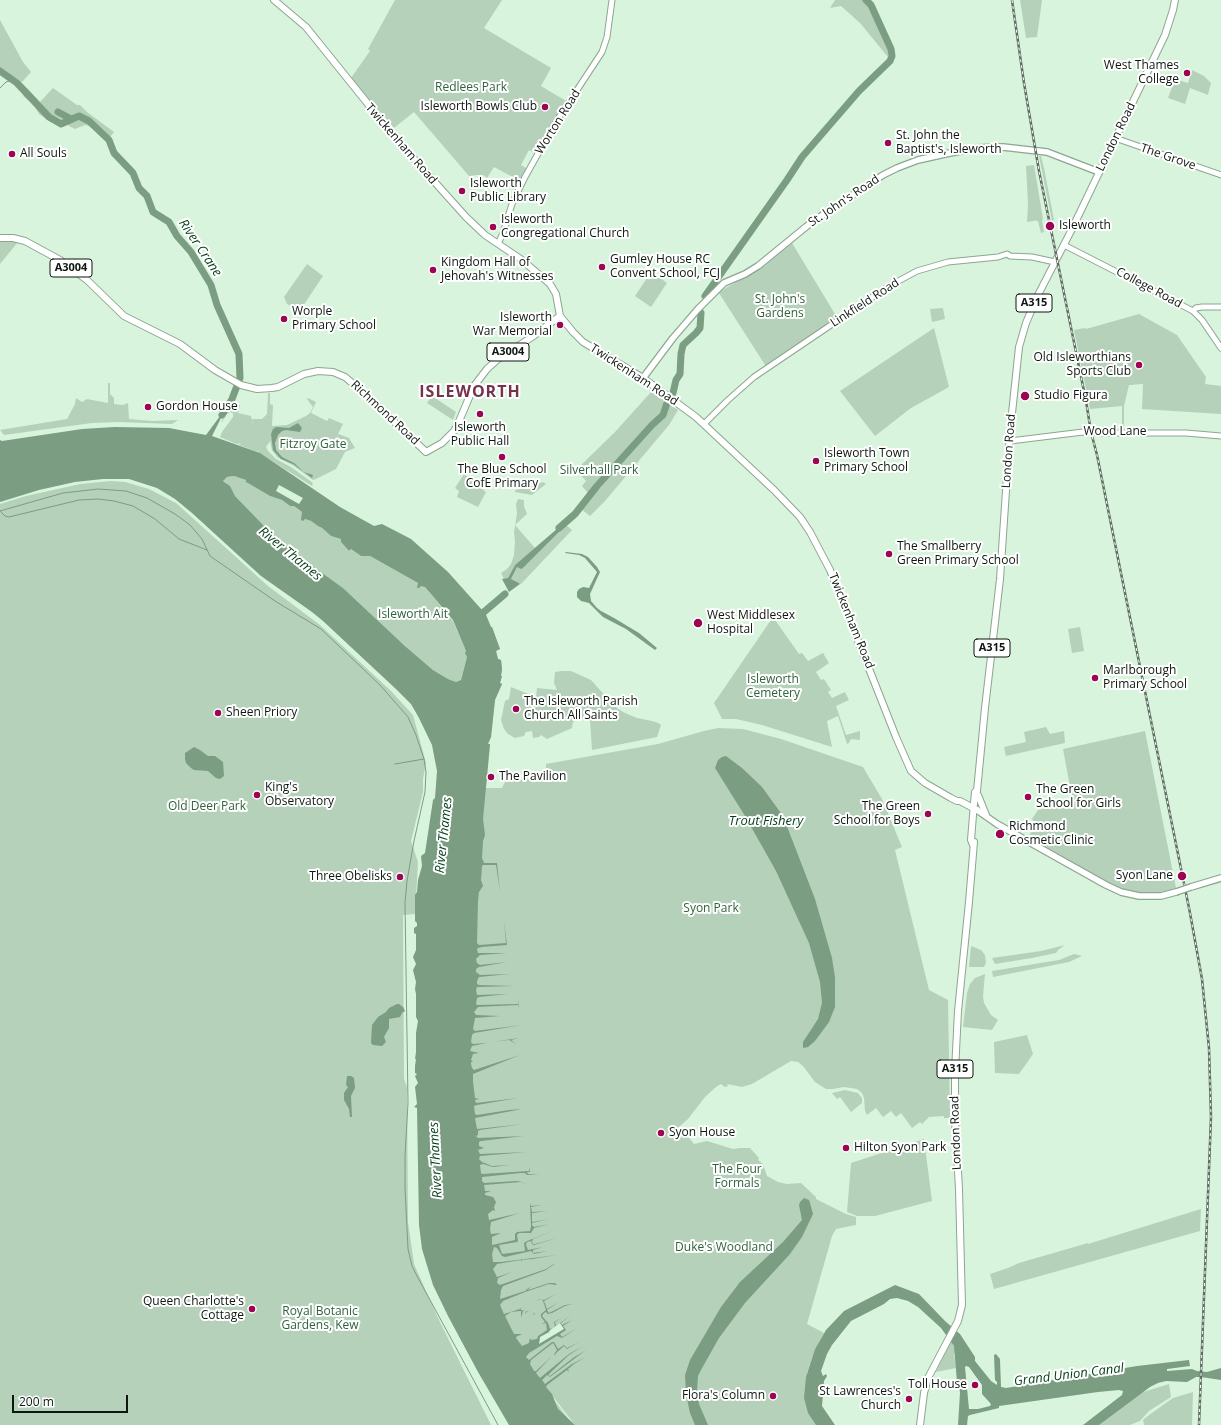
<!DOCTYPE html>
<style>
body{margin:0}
#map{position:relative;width:1221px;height:1425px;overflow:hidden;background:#d9f4dd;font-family:"Open Sans",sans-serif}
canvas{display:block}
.scale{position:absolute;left:12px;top:1395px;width:116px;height:18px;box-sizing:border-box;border:2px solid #0e170f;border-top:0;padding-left:5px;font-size:12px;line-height:14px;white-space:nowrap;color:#0e170f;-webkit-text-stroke:3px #fff;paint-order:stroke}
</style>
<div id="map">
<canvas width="1221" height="1425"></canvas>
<div class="scale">200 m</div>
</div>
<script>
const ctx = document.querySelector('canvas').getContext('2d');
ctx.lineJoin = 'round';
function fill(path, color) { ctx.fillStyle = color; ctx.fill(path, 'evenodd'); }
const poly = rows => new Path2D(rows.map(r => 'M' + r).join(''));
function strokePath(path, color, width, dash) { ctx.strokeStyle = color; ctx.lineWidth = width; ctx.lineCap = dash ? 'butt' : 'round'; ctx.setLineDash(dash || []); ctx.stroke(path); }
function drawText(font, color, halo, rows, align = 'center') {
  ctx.font = font + ' "Open Sans",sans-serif'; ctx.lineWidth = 4; ctx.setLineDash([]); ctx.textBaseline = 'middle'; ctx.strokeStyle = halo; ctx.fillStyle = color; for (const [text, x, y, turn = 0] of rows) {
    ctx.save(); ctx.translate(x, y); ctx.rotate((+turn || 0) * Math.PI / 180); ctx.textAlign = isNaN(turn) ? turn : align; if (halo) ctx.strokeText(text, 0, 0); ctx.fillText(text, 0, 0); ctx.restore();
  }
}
fill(poly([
 [395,0,502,0,484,28,551,68,541,86,566,101,550,125,535,153,529,150,521,165,526,168,520,181,494,167,487,178,483,175,477,175,469,176,414,112,394,128,351,78,370,51,368,49],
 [835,0,863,0,869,6,889,51,888,57,860,23,841,6,830,8],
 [1020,0,1042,0,1037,37,1026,38],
 [0,20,23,62,31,72,22,82,0,69],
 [1192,70,1204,76,1211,83,1208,95,1190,88,1185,104,1168,98,1175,79,1188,83],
 [27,88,40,102,53,88,77,105,80,105,87,112,114,132,109,138,89,126,85,125,75,129,69,126,65,122,52,123,39,114,33,104,23,96],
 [1039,156,1041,156,1044,168,1054,220,1052,221],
 [1034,165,1043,219,1042,220,1044,232,1041,233,1038,221,1036,221,1035,220,1034,221,1027,222,1028,204,1026,166],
 [8,241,18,242,0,264,0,242],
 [792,243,838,319,767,368,719,293,724,289,760,269],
 [307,264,323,276,301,309,299,310,287,304,284,297],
 [653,273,667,283,651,307,635,296,647,278,649,280],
 [943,308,945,319,932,322,930,309],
 [1139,314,1177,335,1206,377,1205,384,1221,386,1221,414,1142,409,1143,384,1129,385,1124,406,1124,429,1122,429,1122,406,1090,409,1074,330,1085,328,1086,329],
 [934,328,949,387,911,408,875,436,840,391],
 [108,383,110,383,110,394,114,398,114,404,123,405,128,403,129,419,152,421,178,420,172,424,118,422,92,423,4,435,0,430,67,419,75,404,76,398,82,402,87,399,108,403],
 [651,392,678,410,669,425,605,501,590,516,581,509,567,525,565,521,575,511,588,493,582,486,586,481,576,470,615,432],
 [268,393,270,393,270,404,273,405,272,426,287,425,306,416,310,413,313,407,307,399,308,398,316,402,311,413,327,421,329,418,343,424,338,434,349,438,355,448,345,452,336,469,316,479,313,480,294,466,277,457,272,450,270,441,266,447,268,451,276,459,291,467,313,483,312,486,272,461,258,452,257,450,257,452,255,451,239,445,241,443,238,444,234,443,220,437,222,432,233,417,233,413,230,412,227,414,222,422,221,422,227,413,236,404,240,405,238,413,251,416,254,429,252,419,262,419,267,414],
 [432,396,456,412,453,420,427,403],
 [464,474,486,492,478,507,457,497,459,491,455,488],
 [234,476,246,480,246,482,270,496,282,500,290,506,294,506,302,512,302,520,305,519,311,521,318,526,322,528,331,536,341,539,341,542,349,551,351,549,361,556,370,556,425,587,453,621,466,651,467,657,461,680,456,682,448,679,433,670,405,646,343,588,307,562,267,529,235,496,230,487,223,480,227,477],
 [111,481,125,482,149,489,176,503,268,586,320,625,391,691,413,715,426,763,423,779,423,792,411,841,418,862,415,914,403,915,404,1079,407,1087,408,1222,414,1264,438,1318,491,1425,0,1425,0,504,26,496,80,484],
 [543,482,546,484,532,495,515,492,515,490,529,487],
 [518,499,524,500,524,506,527,514,515,525,535,548,515,565,508,578,504,579,501,573,507,569,511,564,514,555,515,541,514,532,517,514,516,504],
 [566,525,572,530,521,584,511,579,517,567,523,568],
 [486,615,491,627,492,627,500,649,496,651,498,659,501,660,502,669,501,676,502,676,500,683,502,684,495,700,491,737,488,744,490,744,486,788,502,788,506,780,534,779,546,777,546,764,658,744,704,731,718,728,743,729,781,739,863,767,882,799,902,847,895,850,929,990,948,1000,950,1116,949,1118,944,1118,944,1116,929,1117,922,1124,920,1122,912,1128,901,1113,896,1117,891,1111,883,1117,876,1108,867,1115,865,1111,864,1098,862,1093,857,1089,844,1087,833,1089,826,1089,815,1082,803,1066,798,1062,791,1061,752,1084,742,1087,727,1084,728,1086,725,1087,721,1084,716,1087,705,1097,688,1119,674,1131,677,1134,683,1130,694,1144,707,1141,733,1149,740,1148,750,1148,759,1158,758,1160,763,1164,767,1176,778,1182,787,1184,801,1183,816,1197,816,1199,846,1214,856,1217,856,1225,836,1229,832,1236,807,1324,824,1333,815,1349,807,1373,816,1425,575,1425,548,1390,554,1400,573,1425,566,1425,504,1341,456,1029,485,616],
 [560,1323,564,1329,539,1344,540,1337,549,1332,550,1330],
 [773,617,799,654,802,653,808,661,823,653,829,663,816,672,821,680,824,679,831,690,828,692,832,698,845,692,849,700,836,706,846,735,860,731,860,740,851,739,849,743,847,744,838,716,827,721,832,747,762,725,736,719,722,719,714,703],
 [1080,627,1084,651,1072,653,1068,629],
 [562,671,571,671,591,680,608,699,618,709,625,713,637,718,652,721,658,723,661,725,657,737,592,750,590,720,587,717,573,722,572,728,547,739,541,735,539,737,533,738,532,731,526,732,524,736,515,738,508,734,504,729,501,720,505,701,509,699,511,687,536,697,537,688,557,690,554,683,555,672],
 [1046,727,1050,734,1064,731,1065,743,1006,756,1004,747,1026,742,1024,732],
 [1145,731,1176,888,1169,891,1152,893,1135,892,1116,887,1028,837,1036,825,1032,819,1038,810,1073,803,1063,749],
 [1065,945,1058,950,1056,953,1032,958,995,964,992,958,1041,951],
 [971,946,981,950,985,955,986,963,984,967,969,967],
 [1074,954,1082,956,1069,962,993,977,992,971,1059,960],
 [985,974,983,996,984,1003,991,1015,998,1020,992,1030,963,1027,967,993,970,984,975,978],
 [1027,1035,1033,1054,1019,1074,995,1073,994,1042],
 [845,1090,858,1093,862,1098,862,1103,851,1112,840,1097,837,1099,832,1093],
 [924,1139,932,1201,875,1216,857,1216,847,1212,851,1163],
 [1201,1209,1200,1231,994,1289,990,1274,1008,1268,1019,1263,1088,1243,1088,1244],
 [951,1340,954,1346,956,1352,954,1354,956,1368,936,1372],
 [1169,1384,1171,1397,1149,1411,1140,1421,1130,1425,1099,1425,1137,1394],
 [1193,1392,1192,1425,1144,1425,1143,1420,1149,1415,1173,1398]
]), '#b5d1ba');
fill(poly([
 [226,408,212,436,260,453,340,507,374,526,382,524,411,539,448,572,482,610,486,615,491,627,492,627,500,649,496,651,498,659,501,660,502,669,501,676,502,676,500,683,502,684,495,700,491,737,488,744,490,744,483,819,485,835,483,841,482,858,484,863,497,863,500,892,496,865,483,865,482,866,481,880,483,886,479,892,478,901,477,943,479,945,506,943,504,921,507,945,482,947,478,948,477,949,478,953,507,953,480,955,476,959,477,963,480,965,507,962,479,967,476,969,476,972,480,975,510,974,479,977,477,981,477,984,479,985,515,986,477,987,476,990,477,995,508,994,479,997,477,998,476,1004,477,1005,518,1004,518,1000,519,1009,518,1005,478,1007,474,1012,476,1015,500,1016,475,1018,473,1029,475,1031,522,1025,474,1033,472,1035,471,1042,473,1044,485,1043,519,1038,511,1040,516,1044,509,1040,491,1042,472,1046,470,1051,479,1053,498,1050,473,1054,471,1060,473,1062,471,1062,471,1064,472,1068,474,1070,520,1055,473,1074,473,1082,475,1098,479,1099,481,1095,479,1099,475,1100,476,1103,518,1098,477,1105,474,1106,475,1114,477,1115,509,1110,522,1109,475,1118,477,1129,523,1124,480,1130,478,1131,478,1135,476,1136,478,1138,524,1136,481,1141,479,1142,479,1146,484,1148,478,1150,480,1154,527,1152,480,1156,479,1159,482,1162,492,1166,510,1165,493,1167,483,1164,480,1165,481,1173,482,1174,529,1171,529,1167,530,1172,527,1172,528,1174,539,1174,527,1175,525,1173,520,1173,482,1177,482,1181,484,1183,517,1181,522,1182,526,1184,521,1182,484,1185,485,1191,491,1191,485,1193,485,1195,493,1197,496,1202,494,1207,495,1211,493,1210,488,1214,489,1220,520,1213,491,1222,490,1229,491,1234,501,1233,492,1237,492,1245,515,1240,515,1234,517,1232,530,1231,531,1226,530,1203,531,1206,542,1205,531,1207,532,1212,548,1211,532,1213,532,1221,533,1222,549,1219,532,1223,532,1225,534,1227,550,1224,534,1228,531,1233,519,1233,517,1235,518,1241,517,1242,499,1245,502,1254,525,1251,524,1243,527,1241,555,1230,533,1239,532,1242,533,1244,535,1244,557,1238,534,1245,532,1244,531,1241,527,1242,526,1245,528,1250,543,1247,533,1250,533,1253,548,1251,534,1254,531,1251,505,1257,502,1256,497,1248,494,1247,492,1254,493,1262,501,1262,557,1255,532,1259,532,1260,531,1259,522,1260,522,1262,521,1260,497,1264,493,1269,497,1277,512,1272,498,1278,497,1283,500,1285,546,1269,552,1265,556,1263,546,1270,503,1286,501,1290,500,1299,525,1291,531,1286,528,1290,549,1283,552,1278,549,1283,555,1283,557,1285,549,1284,525,1292,503,1301,500,1305,504,1314,520,1309,520,1307,521,1310,535,1313,533,1316,534,1313,527,1311,525,1315,526,1311,523,1311,521,1318,521,1311,520,1311,511,1312,505,1316,514,1334,522,1334,516,1337,516,1338,522,1346,529,1343,530,1338,531,1340,537,1339,538,1336,547,1330,546,1323,542,1324,545,1322,541,1317,541,1314,546,1310,543,1301,541,1299,534,1302,540,1299,544,1300,556,1294,544,1301,547,1309,559,1302,547,1310,549,1313,565,1305,573,1304,565,1306,552,1313,548,1314,546,1312,544,1313,542,1316,548,1323,550,1329,555,1327,554,1322,563,1317,555,1322,556,1326,571,1315,561,1323,562,1325,572,1320,563,1326,566,1330,560,1334,562,1337,577,1328,562,1338,557,1336,529,1353,526,1357,529,1360,552,1342,554,1342,558,1349,576,1337,564,1345,567,1348,579,1342,567,1349,564,1346,555,1354,556,1356,554,1354,557,1350,553,1343,531,1360,530,1364,534,1371,536,1371,551,1357,536,1373,540,1378,569,1354,583,1346,569,1355,548,1375,550,1376,573,1358,586,1350,550,1377,547,1375,542,1380,545,1384,572,1364,586,1357,574,1364,568,1369,569,1372,567,1370,547,1385,546,1387,552,1394,558,1409,575,1425,509,1425,478,1372,448,1316,433,1285,422,1249,419,1225,417,1108,414,1107,417,1104,415,1087,418,1083,415,1076,417,1074,415,1073,415,1066,416,1059,415,1059,416,1052,416,1033,418,1021,416,1017,416,994,415,989,416,982,413,970,416,964,413,957,416,950,416,934,414,933,414,928,417,926,417,923,415,921,415,895,417,892,418,880,422,866,421,856,425,853,433,800,435,798,437,771,432,745,419,718,411,704,397,690,323,621,312,612,261,576,192,513,175,499,157,488,129,479,103,479,75,482,39,490,0,502,0,440,2,441,82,429,115,427,169,428,206,435],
 [234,476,246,480,246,482,270,496,282,500,290,506,294,506,302,512,301,520,303,521,305,519,311,521,318,526,322,528,331,536,341,539,341,542,349,551,351,549,361,556,370,556,418,583,417,588,419,588,421,586,425,587,453,620,466,651,465,653,467,657,461,680,456,682,448,679,433,670,405,646,343,588,307,562,267,529,235,496,230,486,223,481,227,477],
 [560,1323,564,1329,539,1344,540,1337,549,1332,550,1330],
 [298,423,302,428,300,432,286,430,282,431,278,435,275,443,276,450,282,457,294,463,304,472,313,475,312,478,293,464,281,459,273,450,271,434,273,429,276,427,289,428],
 [565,522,567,524,523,568,521,569,517,567,511,579,519,583,520,584,509,592,502,579,508,578,515,565],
 [566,552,582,554,588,557,597,567,600,572,590,594,591,601,597,608,601,611,614,618,639,633,657,648,655,650,626,629,603,617,589,603,581,601,577,597,577,592,579,589,583,587,589,588,597,572,585,558,579,555,565,553],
 [194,747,200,750,208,756,215,756,223,762,224,776,220,779,216,778,208,771,194,770,191,768,186,763,185,759,185,753],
 [726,756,742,768,762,787,783,816,815,899,832,958,835,977,835,1007,829,1022,815,1041,808,1047,803,1048,803,1042,818,1019,822,1003,820,982,809,943,776,871,745,816,715,768,718,760,722,757],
 [397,1004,399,1004,403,1007,405,1011,402,1013,400,1017,389,1019,389,1028,384,1037,386,1042,382,1046,373,1045,371,1043,372,1025,378,1017,386,1012,389,1008],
 [347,1076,351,1076,354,1078,355,1088,351,1096,352,1117,350,1117,349,1109,344,1100,344,1093,348,1087,346,1085],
 [804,1198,809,1200,810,1203,813,1214,802,1237,790,1254,745,1303,719,1338,701,1370,698,1376,697,1391,699,1404,708,1425,695,1425,690,1413,686,1394,685,1375,690,1360,721,1307,740,1282,783,1242,802,1220,799,1205,800,1202],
 [895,1285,919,1294,945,1321,960,1334,975,1357,975,1361,991,1381,997,1385,997,1382,995,1380,994,1355,996,1354,1000,1359,1001,1387,1006,1388,1137,1366,1189,1360,1190,1366,1167,1369,1167,1371,1192,1369,1197,1371,1207,1372,1221,1368,1221,1380,1201,1377,1196,1377,1187,1382,1166,1381,1158,1383,1150,1387,1099,1425,1083,1425,1122,1395,1123,1391,1119,1390,1098,1392,999,1406,999,1408,970,1415,968,1416,967,1425,958,1425,960,1393,959,1385,957,1382,954,1346,941,1328,918,1307,908,1301,897,1298,890,1299,884,1304,851,1321,832,1345,827,1354,821,1371,823,1376,826,1374,827,1376,824,1381,822,1406,835,1425,816,1425,808,1413,804,1398,806,1377,815,1349,826,1330,844,1311],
 [966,1366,969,1367,982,1385,982,1394,991,1404,990,1406,978,1409,969,1409,965,1367]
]), '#7b9d81');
fill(poly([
 [279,485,303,498,299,504,276,491]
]), '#d9f4dd');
strokePath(poly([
 [0,88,6,82,13,80],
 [0,511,63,493,98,489,126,491,147,498,175,514,190,525,202,539,210,556,275,601,321,629,380,685,408,717,416,735,424,759,426,772,425,792,414,841,407,881,405,903,408,1103,405,1156,405,1188,408,1249,412,1266,417,1276,498,1425],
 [0,511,5,516,9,517,79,500,98,499,114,501,133,506,155,519,179,539,207,550],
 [395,764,424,759]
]), '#7b9d81', 1);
strokePath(poly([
 [0,71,17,83,49,117,61,124,79,116,89,121,109,140,114,153,133,173,139,188,147,196,153,212,169,222,177,236,191,252,211,285,217,305,239,354,240,378,232,399,222,415],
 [58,112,71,119],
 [705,296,787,180,802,157,859,91,890,61,892,56,891,49,871,5,866,0],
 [559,528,575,514,597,486,652,425,663,415,667,403,673,393,676,380,680,374,681,354,683,345,696,333,700,328,701,313],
 [478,617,505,594]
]), '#7b9d81', 7);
const tertiary = poly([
 [1115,138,1221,175],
 [498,244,503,233,512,204,525,177,554,125,602,52,607,37,612,0],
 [1064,245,1193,311,1202,320,1221,348],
 [1193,311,1196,308,1202,307,1221,307],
 [704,424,728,400,754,377,859,306,891,285,917,271,948,262,998,257,1007,254,1010,256,1032,257,1055,262],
 [1010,441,1083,432,1103,433,1186,433,1221,436]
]);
const secondary = poly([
 [643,378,673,338,698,309,724,283,745,274,758,266,807,226,824,214,883,175,897,168,918,160,945,154,976,148,1003,147,1047,152,1099,172],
 [977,810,997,824,1106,885,1121,892,1139,896,1161,896,1176,892],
 [1191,887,1221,878]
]);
const primary = poly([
 [274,0,306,27,397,140,466,217,485,235,522,260,550,284,556,294,560,316,573,332,583,342,643,378,696,417,774,490,800,517,810,532,830,570,896,737,911,771,925,783,951,798,957,801,960,801,977,810],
 [0,238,13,238,25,241,60,260,87,280,124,316,180,344,215,370,241,385,257,389,272,388,278,387,304,374,318,371,333,372,345,377,364,393,426,452,442,443,454,431,457,426,474,386,487,369,498,359,532,337,560,316],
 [978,795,986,815],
 [973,845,971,840,974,803,975,792,977,791,985,708,1000,579,1010,432,1019,347,1026,323,1037,297,1071,231,1165,35,1173,10,1175,0],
 [920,1425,924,1393,928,1378,958,1321,962,1305,959,1189,955,1120,955,1071,958,1011,969,902,974,842]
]);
strokePath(tertiary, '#8ca690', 7);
strokePath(secondary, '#8ca690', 8);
strokePath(primary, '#8ca690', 8);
strokePath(tertiary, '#fff', 5);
strokePath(secondary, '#fff', 5.5);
strokePath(primary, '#fff', 6);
const rail = poly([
 [1012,0,1024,83,1039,171,1086,401,1091,432,1097,455,1190,913,1202,979,1209,1048,1211,1117,1199,1425]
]);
strokePath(rail, '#5e6f61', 2.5);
strokePath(rail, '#fff', 1, [3]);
const secondaryBridge = poly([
 [1176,892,1191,887]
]);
strokePath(secondaryBridge, '#8ca690', 8, []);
strokePath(secondaryBridge, '#fff', 5.5);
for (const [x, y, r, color] of [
 [1187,73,4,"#9c0552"],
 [545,107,4,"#9c0552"],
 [888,143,4,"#9c0552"],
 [12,154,4,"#9c0552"],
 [462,191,4,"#9c0552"],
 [1050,226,5,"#9c0552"],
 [493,227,4,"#9c0552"],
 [602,267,4,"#9c0552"],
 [433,270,4,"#9c0552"],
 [284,319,4,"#9c0552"],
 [560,325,4,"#9c0552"],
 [1139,365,4,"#9c0552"],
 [1025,396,5,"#9c0552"],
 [148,407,4,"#9c0552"],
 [480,414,4,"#9c0552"],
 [502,457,4,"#9c0552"],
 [816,461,4,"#9c0552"],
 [889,554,4,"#9c0552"],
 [698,623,5,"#9c0552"],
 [1095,678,4,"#9c0552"],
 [516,709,4,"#9c0552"],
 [218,713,4,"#9c0552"],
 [491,777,4,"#9c0552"],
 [257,795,4,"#9c0552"],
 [1028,797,4,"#9c0552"],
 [928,814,4,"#9c0552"],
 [1000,834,5,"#9c0552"],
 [1182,876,5,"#9c0552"],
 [400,877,4,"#9c0552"],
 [661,1133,4,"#9c0552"],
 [846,1148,4,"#9c0552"],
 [252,1309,4,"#9c0552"],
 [975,1385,4,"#9c0552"],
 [773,1396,4,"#9c0552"],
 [909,1399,4,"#9c0552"]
]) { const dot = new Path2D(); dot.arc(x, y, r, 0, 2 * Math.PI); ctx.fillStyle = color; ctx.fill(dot); strokePath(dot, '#fff', 1.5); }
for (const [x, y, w] of [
 [71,268,42],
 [1034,303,36],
 [508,352,42],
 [992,648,36],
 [955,1069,36]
]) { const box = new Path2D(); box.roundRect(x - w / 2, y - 9, w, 18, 3); ctx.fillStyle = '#fff'; ctx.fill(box); strokePath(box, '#0e170f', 1); }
drawText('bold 11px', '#0e170f', null, [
 ["A3004",71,268],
 ["A315",1034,303],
 ["A3004",508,352],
 ["A315",992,648],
 ["A315",955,1069]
]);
drawText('12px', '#0e170f', '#fff', [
 ["West Thames",1179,66,"right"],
 ["College",1179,80,"right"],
 ["Isleworth Bowls Club",537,107,"right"],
 ["St. John the",896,136],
 ["Baptist's, Isleworth",896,150],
 ["All Souls",20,154],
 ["Isleworth",470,184],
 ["Public Library",470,198],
 ["Isleworth",501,220],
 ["Congregational Church",501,234],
 ["Isleworth",1059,226],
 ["Gumley House RC",610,260],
 ["Convent School, FCJ",610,274],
 ["Kingdom Hall of",441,263],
 ["Jehovah's Witnesses",441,277],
 ["Worple",292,312],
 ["Primary School",292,326],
 ["Isleworth",552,318,"right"],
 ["War Memorial",552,332,"right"],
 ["Old Isleworthians",1131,358,"right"],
 ["Sports Club",1131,372,"right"],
 ["Studio Figura",1034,396],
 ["Gordon House",156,407],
 ["Isleworth",480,428,"center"],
 ["Public Hall",480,442,"center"],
 ["Isleworth Town",824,454],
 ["Primary School",824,468],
 ["The Blue School",502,470,"center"],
 ["CofE Primary",502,484,"center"],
 ["The Smallberry",897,547],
 ["Green Primary School",897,561],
 ["West Middlesex",707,616],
 ["Hospital",707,630],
 ["Marlborough",1103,671],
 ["Primary School",1103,685],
 ["The Isleworth Parish",524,702],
 ["Church All Saints",524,716],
 ["Sheen Priory",226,713],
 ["The Pavilion",499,777],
 ["King's",265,788],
 ["Observatory",265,802],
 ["The Green",1036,790],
 ["School for Girls",1036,804],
 ["The Green",920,807,"right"],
 ["School for Boys",920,821,"right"],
 ["Richmond",1009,827],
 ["Cosmetic Clinic",1009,841],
 ["Syon Lane",1173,876,"right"],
 ["Three Obelisks",392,877,"right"],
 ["Syon House",669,1133],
 ["Hilton Syon Park",854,1148],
 ["Queen Charlotte's",244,1302,"right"],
 ["Cottage",244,1316,"right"],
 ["Toll House",967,1385,"right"],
 ["St Lawrences's",901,1392,"right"],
 ["Church",901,1406,"right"],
 ["Flora's Column",765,1396,"right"]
], 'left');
drawText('12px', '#2e633b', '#fff', [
 ["Redlees Park",471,88],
 ["St. John's",780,300],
 ["Gardens",780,314],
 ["Fitzroy Gate",313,445],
 ["Silverhall Park",599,471],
 ["Isleworth Ait",413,615],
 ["Isleworth",773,680],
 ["Cemetery",773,694],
 ["Old Deer Park",207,807],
 ["Syon Park",711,909],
 ["The Four",737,1170],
 ["Formals",737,1184],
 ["Duke's Woodland",724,1248],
 ["Royal Botanic",320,1312],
 ["Gardens, Kew",320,1326]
]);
drawText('12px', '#0e170f', '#fff', [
 ["Worton Road",558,122,-58],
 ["London Road",1116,137,-64],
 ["Twickenham Road",401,144,49],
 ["The Grove",1168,157,19],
 ["St. John's Road",844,201,-34],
 ["College Road",1149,288,28],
 ["Linkfield Road",865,303,-33],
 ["Twickenham Road",634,375,33],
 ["Richmond Road",385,413,43],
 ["Wood Lane",1115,432],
 ["London Road",1009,451,-86],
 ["Twickenham Road",851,621,68],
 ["London Road",956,1133,-92]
]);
drawText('italic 13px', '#033e18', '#fff', [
 ["River Crane",200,248,56],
 ["River Thames",290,554,39],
 ["Trout Fishery",766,821],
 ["River Thames",444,835,-84],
 ["River Thames",436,1160,-93],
 ["Grand Union Canal",1069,1375,-7]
]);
ctx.letterSpacing = '1px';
drawText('bold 16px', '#77324b', '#fff', [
 ["ISLEWORTH",470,392]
]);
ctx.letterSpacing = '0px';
</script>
